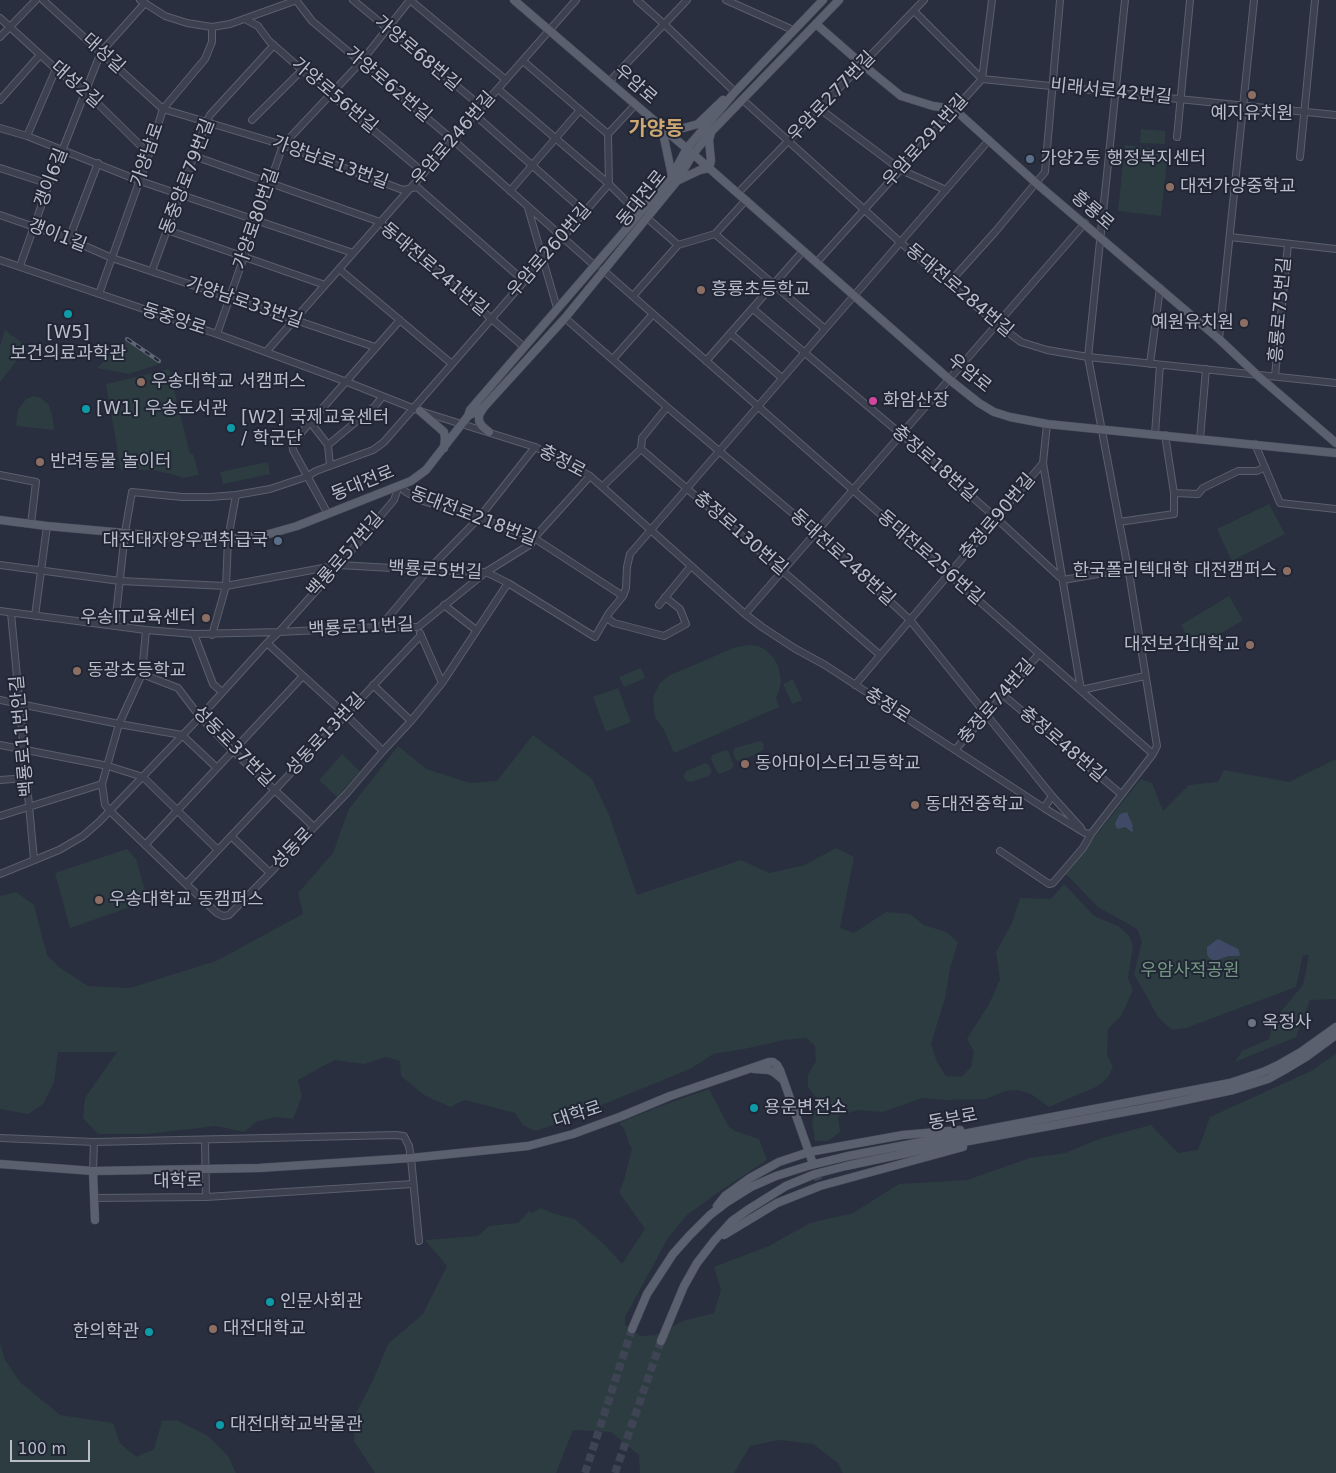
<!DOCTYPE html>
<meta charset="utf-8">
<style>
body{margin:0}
#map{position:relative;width:1336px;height:1473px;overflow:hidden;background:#292f3f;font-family:"DejaVu Sans",sans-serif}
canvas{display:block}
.scale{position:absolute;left:10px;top:1440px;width:80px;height:22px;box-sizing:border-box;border:2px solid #b9bdca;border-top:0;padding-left:6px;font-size:15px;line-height:18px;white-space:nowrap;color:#b9bdca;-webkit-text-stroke:4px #212635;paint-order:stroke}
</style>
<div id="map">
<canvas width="1336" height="1473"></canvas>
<div class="scale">100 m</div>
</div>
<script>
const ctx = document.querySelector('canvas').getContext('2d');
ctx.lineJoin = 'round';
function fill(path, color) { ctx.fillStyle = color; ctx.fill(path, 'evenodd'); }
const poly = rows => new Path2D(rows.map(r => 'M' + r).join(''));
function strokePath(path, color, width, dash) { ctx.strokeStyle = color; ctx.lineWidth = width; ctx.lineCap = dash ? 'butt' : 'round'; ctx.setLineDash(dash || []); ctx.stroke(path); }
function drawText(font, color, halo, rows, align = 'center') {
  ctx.font = font + ' "DejaVu Sans","Noto Sans KR",sans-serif'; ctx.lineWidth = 4; ctx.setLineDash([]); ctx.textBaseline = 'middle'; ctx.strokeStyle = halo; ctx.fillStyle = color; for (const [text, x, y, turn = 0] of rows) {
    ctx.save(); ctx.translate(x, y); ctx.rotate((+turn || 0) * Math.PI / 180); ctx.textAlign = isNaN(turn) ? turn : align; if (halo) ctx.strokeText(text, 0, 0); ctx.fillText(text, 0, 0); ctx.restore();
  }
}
fill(poly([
 [1141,129,1165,131,1165,144,1140,143],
 [1125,145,1168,150,1161,216,1118,211],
 [5,330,27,347,0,382,0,346],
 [127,338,161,359,162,363,129,374,97,368],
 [169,369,190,454,193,454,199,475,183,478,172,474,151,470,121,470,106,384],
 [33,396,41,398,49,405,52,415,54,430,16,426,18,410,26,399],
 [268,462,270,474,223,484,220,472],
 [1269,504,1285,534,1232,561,1217,529],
 [1229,596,1243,620,1195,649,1181,625],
 [750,645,758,646,766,650,772,656,778,665,781,682,779,691,776,698,779,707,674,753,664,730,655,717,654,711,653,703,654,695,660,683,670,675,736,647],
 [641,668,645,678,624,687,619,677],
 [793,679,802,700,792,704,783,684],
 [618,688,631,722,606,732,593,697],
 [533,735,592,779,609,815,637,895,741,860,769,873,805,865,836,848,854,857,840,928,854,933,886,912,910,914,924,925,946,932,958,942,950,968,945,998,931,1044,937,1062,946,1076,961,1077,971,1067,974,1052,967,1039,989,1004,1000,980,996,952,1012,923,1020,898,1051,899,1064,884,1094,916,1118,926,1129,936,1133,946,1128,978,1133,990,1121,1016,1108,1029,1107,1055,1113,1067,1108,1077,1098,1086,1049,1107,1031,1094,1018,1090,1005,1091,986,1099,946,1100,923,1098,882,1112,858,1110,838,1116,840,1132,828,1141,815,1141,812,1122,816,1107,816,1097,808,1087,808,1075,816,1061,815,1046,806,1038,784,1040,744,1049,713,1054,692,1068,556,1124,535,1131,523,1125,515,1113,465,1100,450,1107,424,1095,401,1076,400,1061,386,1057,364,1064,335,1060,325,1065,298,1080,302,1096,293,1119,275,1117,256,1122,244,1132,216,1126,146,1134,98,1134,83,1118,85,1098,117,1052,58,1052,54,1082,43,1104,28,1114,0,1109,0,896,16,892,34,905,47,955,59,967,88,986,130,988,216,961,303,914,298,893,333,853,349,809,398,746,426,769,470,783,497,781],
 [760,741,764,744,763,750,740,762,736,760,733,752,735,748],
 [726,750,728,751,734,766,731,769,720,774,717,772,711,759,712,755],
 [342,754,360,771,337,797,319,780],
 [1336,759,1336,999,1310,1000,1296,1037,1235,1062,1242,1051,1269,1039,1273,1021,1303,985,1309,955,1303,955,1296,987,1186,1028,1172,1030,1158,1017,1134,974,1142,941,1137,929,1098,907,1064,872,1085,849,1141,779,1152,783,1163,811,1189,785,1218,782,1224,770,1289,782],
 [705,763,709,765,712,771,709,776,691,782,687,781,684,778,685,772],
 [127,849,136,859,148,901,70,928,55,873],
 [1336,1054,1336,1473,843,1473,838,1463,813,1444,779,1440,750,1446,734,1473,640,1473,639,1455,611,1432,573,1430,556,1473,375,1473,354,1441,355,1415,373,1380,388,1344,423,1314,447,1266,425,1240,478,1236,489,1226,518,1223,530,1210,531,1214,541,1208,552,1213,575,1219,604,1244,622,1264,645,1229,619,1192,624,1180,632,1149,628,1141,624,1128,619,1123,661,1106,709,1089,729,1127,735,1131,759,1139,767,1160,720,1191,687,1215,668,1238,625,1317,625,1325,640,1336,656,1335,683,1321,714,1313,721,1290,714,1267,769,1246,810,1223,853,1213,899,1184,967,1180,1030,1158,1065,1153,1102,1138,1151,1125,1178,1153,1198,1150,1210,1117,1311,1071],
 [0,1343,5,1360,20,1382,60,1415,113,1423,120,1443,136,1457,154,1449,162,1421,176,1420,208,1436,228,1456,236,1473,0,1473]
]), '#2c3c41');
fill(poly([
 [1127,812,1133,826,1132,827,1133,831,1132,832,1125,827,1118,829,1116,827,1115,823,1120,814],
 [1218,939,1238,949,1240,954,1239,956,1228,956,1217,960,1213,960,1209,958,1207,954,1207,947]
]), '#404a67');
strokePath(poly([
 [812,1161,819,1182],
 [585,1473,632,1329],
 [615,1473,661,1341]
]), '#3f4454', 8, [8, 4]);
const minor = poly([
 [43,0,163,109,283,145,403,190,417,187,524,281],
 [140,0,165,16,187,23,212,27,230,24,297,0],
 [296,0,312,21,453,140,595,266],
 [353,0,482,107],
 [410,0,506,80],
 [637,0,664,24,735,92],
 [726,0,793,30],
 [914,11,982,79,1336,115],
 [0,18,56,69,86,92,149,154],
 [245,19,258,26,269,41,302,70,424,173],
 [0,37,36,0],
 [523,61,608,134],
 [609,82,687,0],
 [498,89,609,184,639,214],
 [0,100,40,55],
 [743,100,900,242,997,324,1021,342,1047,350,1088,357,1336,383],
 [820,109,901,170,946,190],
 [475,115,585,212],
 [252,120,302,70],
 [0,128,27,136,140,181,353,253],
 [27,136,56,69],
 [1177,137,1190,0],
 [194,156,380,222,524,347],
 [1300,157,1315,0],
 [0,168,49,184],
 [510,191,580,110],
 [738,193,924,0],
 [528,208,557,308],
 [0,215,69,239,112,258,375,347],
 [646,217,678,245,715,234,825,329],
 [167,230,325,285],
 [715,234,746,200],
 [1230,237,1336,249],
 [69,239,98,163],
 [0,260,217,334,347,382,420,411,535,447,561,460,590,476,745,614,762,627,794,648,825,665,1044,808,1085,833,1091,834,1153,754,1157,746,1130,579,1088,357,1125,0],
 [817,262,982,79,992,0],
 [20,266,49,184,101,52,145,3],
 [339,269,452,364],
 [603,270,1153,754],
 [152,271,206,123,210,115,274,45],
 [949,283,995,232,1045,172,1060,0],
 [99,294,149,154,163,109,205,59,212,42,212,27],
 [633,296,678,245],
 [753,309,902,435,996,518,1063,580,1127,569],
 [565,318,667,407,816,533,910,620,1052,796,1081,828],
 [217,334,283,145,361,62,410,0],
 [731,334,782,378],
 [1219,339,1254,0],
 [266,352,576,0],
 [613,359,653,314],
 [706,361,803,251],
 [1150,364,1160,288],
 [1275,376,1288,244],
 [310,422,328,445,330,466],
 [1047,424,1043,463,1081,690,1145,676],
 [1155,434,1160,365],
 [1200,439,1206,369],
 [1255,444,1280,503,1336,509],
 [328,445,375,406,382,397],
 [641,449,880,655],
 [641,449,642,438,667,407],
 [0,475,36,482,31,524],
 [602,487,641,449],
 [1174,493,1198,494,1203,488,1238,471,1257,471,1265,467],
 [328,514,293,450,292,443,400,320],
 [1119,522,1174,514,1174,493,1165,435],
 [0,565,120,581,226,586,339,565,428,570,486,572,508,583,595,637,609,613,623,596,626,588,627,567,630,554,989,140],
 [444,605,476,630],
 [659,605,691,566],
 [0,611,146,630,194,634,279,632,380,627,418,627,486,572,531,544,534,538,590,476],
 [11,613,34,859],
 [745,614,1085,223],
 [35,616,47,526],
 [607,618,614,623,664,636,686,624,680,609,665,597],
 [115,625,125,532,132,492,182,497,210,497,236,495,270,489,306,477,316,471,373,450,384,442,609,184,608,134,635,105],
 [380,627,428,570,479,518,535,447],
 [146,630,142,674,119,724,102,784,105,805,110,811,186,884,217,913,223,916,229,915,270,873,347,793,383,751,411,721,442,683,508,583],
 [420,633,442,683],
 [194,634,213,684,222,692],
 [212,635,226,586,228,539,236,495],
 [267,643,346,715,383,751],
 [142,674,178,688,200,717,233,751,314,827],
 [373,685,411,721],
 [855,685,1043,463],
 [1003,695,1121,794],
 [0,700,119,724,182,735,217,768],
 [0,745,108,766,143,777,218,850],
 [955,750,1039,654],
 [0,780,27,778],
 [1044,808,1052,796],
 [0,816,102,784],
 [231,836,270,873],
 [145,845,303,676],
 [1000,851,1049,884,1053,883,1083,848,1091,834],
 [0,874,59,850,83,836,99,822,200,717,267,643,279,632,339,565,394,500,399,486,406,492,423,501,479,518,534,538,623,596],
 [186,884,421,635],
 [0,1138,94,1142,396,1135,404,1136,409,1146,411,1158,419,1241],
 [205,1140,206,1197],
 [93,1171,94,1142],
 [94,1198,206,1197,413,1184]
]);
const major = poly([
 [514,0,693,154,950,380,979,403,994,412,1010,417,1047,424,1336,453],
 [816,24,863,65,901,96,933,106,954,109,1036,183,1219,339,1257,375,1336,443],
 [662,128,680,129,698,124,723,100],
 [662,128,672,176],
 [709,168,711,161,709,140,711,133],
 [677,181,700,170,709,168],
 [484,407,479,415,479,421,482,426,489,432],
 [420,411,444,432,445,438,444,448],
 [468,416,484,407,565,318,677,181,693,154,711,132,839,0],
 [0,520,47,526,180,538,228,539,248,537,269,534,297,526,411,481,426,470,468,416,470,410,672,176,687,148,735,92,823,0],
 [754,1069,769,1070,775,1073,782,1079],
 [0,1164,93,1171,259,1168,411,1158,528,1146,573,1134,622,1116,670,1096,769,1062,773,1062,777,1065,780,1070,812,1161],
 [93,1171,95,1220],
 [717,1206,725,1196,750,1178,779,1162,809,1152,903,1135,960,1130],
 [724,1235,777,1203,820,1186,963,1147],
 [632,1329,647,1294,673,1254,690,1235,710,1215,727,1202,751,1187,776,1176,811,1165,848,1156,1230,1083,1263,1072,1280,1064,1301,1052,1336,1027],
 [661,1341,684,1286,697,1263,714,1241,732,1221,749,1209,786,1186,815,1174,846,1166,926,1149,1162,1105,1233,1090,1268,1079,1286,1069,1306,1057,1336,1035]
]);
strokePath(minor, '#5a5f6d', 8);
strokePath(major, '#464a58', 9);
strokePath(minor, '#3d414f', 6);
strokePath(major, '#5b606f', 8);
const rail = poly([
 [127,339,159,361]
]);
strokePath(rail, '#5f6576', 4);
strokePath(rail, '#212635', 2, [5.5]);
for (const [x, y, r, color] of [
 [1252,95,5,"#8d6e63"],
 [1030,159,5,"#5c6f8a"],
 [1170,187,5,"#8d6e63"],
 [701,290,5,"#8d6e63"],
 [68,314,5,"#0f9aa8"],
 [1244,323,5,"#8d6e63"],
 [141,382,5,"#8d6e63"],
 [873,401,5,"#d1479c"],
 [86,409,5,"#0f9aa8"],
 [231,428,5,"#0f9aa8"],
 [40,462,5,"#8d6e63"],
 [278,541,5,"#5c6f8a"],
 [1287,571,5,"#8d6e63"],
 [206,618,5,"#8d6e63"],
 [1250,645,5,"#8d6e63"],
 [77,671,5,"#8d6e63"],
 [745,764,5,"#8d6e63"],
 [915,805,5,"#8d6e63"],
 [99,900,5,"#8d6e63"],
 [1252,1023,5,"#6b7280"],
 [754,1108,5,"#0f9aa8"],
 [270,1302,5,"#0f9aa8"],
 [213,1329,5,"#8d6e63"],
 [149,1332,5,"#0f9aa8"],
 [220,1425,5,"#0f9aa8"]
]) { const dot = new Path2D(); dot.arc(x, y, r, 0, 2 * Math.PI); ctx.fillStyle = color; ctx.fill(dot); strokePath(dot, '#212635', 2); }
drawText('18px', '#b9bdca', '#212635', [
 ["대성길",103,54,42],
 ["가양로68번길",417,54,40],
 ["대성2길",76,85,41],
 ["가양로62번길",388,85,40],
 ["우암로",635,85,41],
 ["비래서로42번길",1111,92,6],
 ["가양로56번길",334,96,40],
 ["우암로277번길",832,97,-46],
 ["우암로246번길",454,139,-49],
 ["우암로291번길",926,141,-48],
 ["가양남로",148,155,-71],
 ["가양남로13번길",330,163,20],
 ["동중앙로79번길",188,177,-69],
 ["갱이6길",52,178,-69],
 ["동대전로",642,199,-51],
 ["흥룡로",1092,211,41],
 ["가양로80번길",257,219,-71],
 ["갱이1길",57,236,21],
 ["우암로260번길",550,251,-49],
 ["동대전로241번길",434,270,40],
 ["동대전로284번길",959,291,40],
 ["가양남로33번길",244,303,19],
 ["흥룡로75번길",1281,310,-85],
 ["동중앙로",174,320,18],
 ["우암로",969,374,39],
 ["충정로",562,462,28],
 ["충정로18번길",934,464,41],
 ["동대전로",363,484,-22],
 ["동대전로218번길",473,517,21],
 ["충정로90번길",998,517,-50],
 ["충정로130번길",740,534,41],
 ["백룡로57번길",346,555,-49],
 ["동대전로248번길",842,558,42],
 ["동대전로256번길",930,558,41],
 ["백룡로5번길",435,571,3],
 ["백룡로11번길",361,628,-3],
 ["충정로74번길",997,702,-49],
 ["충정로",887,706,33],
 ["성동로13번길",326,735,-47],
 ["백룡로11번안길",23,736,-95],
 ["충정로48번길",1062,745,40],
 ["성동로37번길",233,747,45],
 ["성동로",293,849,-46],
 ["대학로",578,1115,-18],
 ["동부로",953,1120,-11],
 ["대학로",178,1182,-1]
]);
drawText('18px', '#b9bdca', '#212635', [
 ["예지유치원",1252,114,"center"],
 ["가양2동 행정복지센터",1040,159],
 ["대전가양중학교",1180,187],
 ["흥룡초등학교",711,290],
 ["예원유치원",1234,323,"right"],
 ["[W5]",68,333,"center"],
 ["보건의료과학관",68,354,"center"],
 ["우송대학교 서캠퍼스",151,382],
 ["화암산장",883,401],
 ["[W1] 우송도서관",96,409],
 ["[W2] 국제교육센터",241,418],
 ["/ 학군단",241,439],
 ["반려동물 놀이터",50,462],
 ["대전대자양우편취급국",268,541,"right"],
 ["한국폴리텍대학 대전캠퍼스",1277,571,"right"],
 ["우송IT교육센터",196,618,"right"],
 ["대전보건대학교",1240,645,"right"],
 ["동광초등학교",87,671],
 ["동아마이스터고등학교",755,764],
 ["동대전중학교",925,805],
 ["우송대학교 동캠퍼스",109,900],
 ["옥정사",1262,1023],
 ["용운변전소",764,1108],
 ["인문사회관",280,1302],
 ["대전대학교",223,1329],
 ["한의학관",139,1332,"right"],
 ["대전대학교박물관",230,1425]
], 'left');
drawText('18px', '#739881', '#212635', [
 ["우암사적공원",1190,971]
]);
drawText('bold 20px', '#cca772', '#212635', [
 ["가양동",656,130]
]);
</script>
